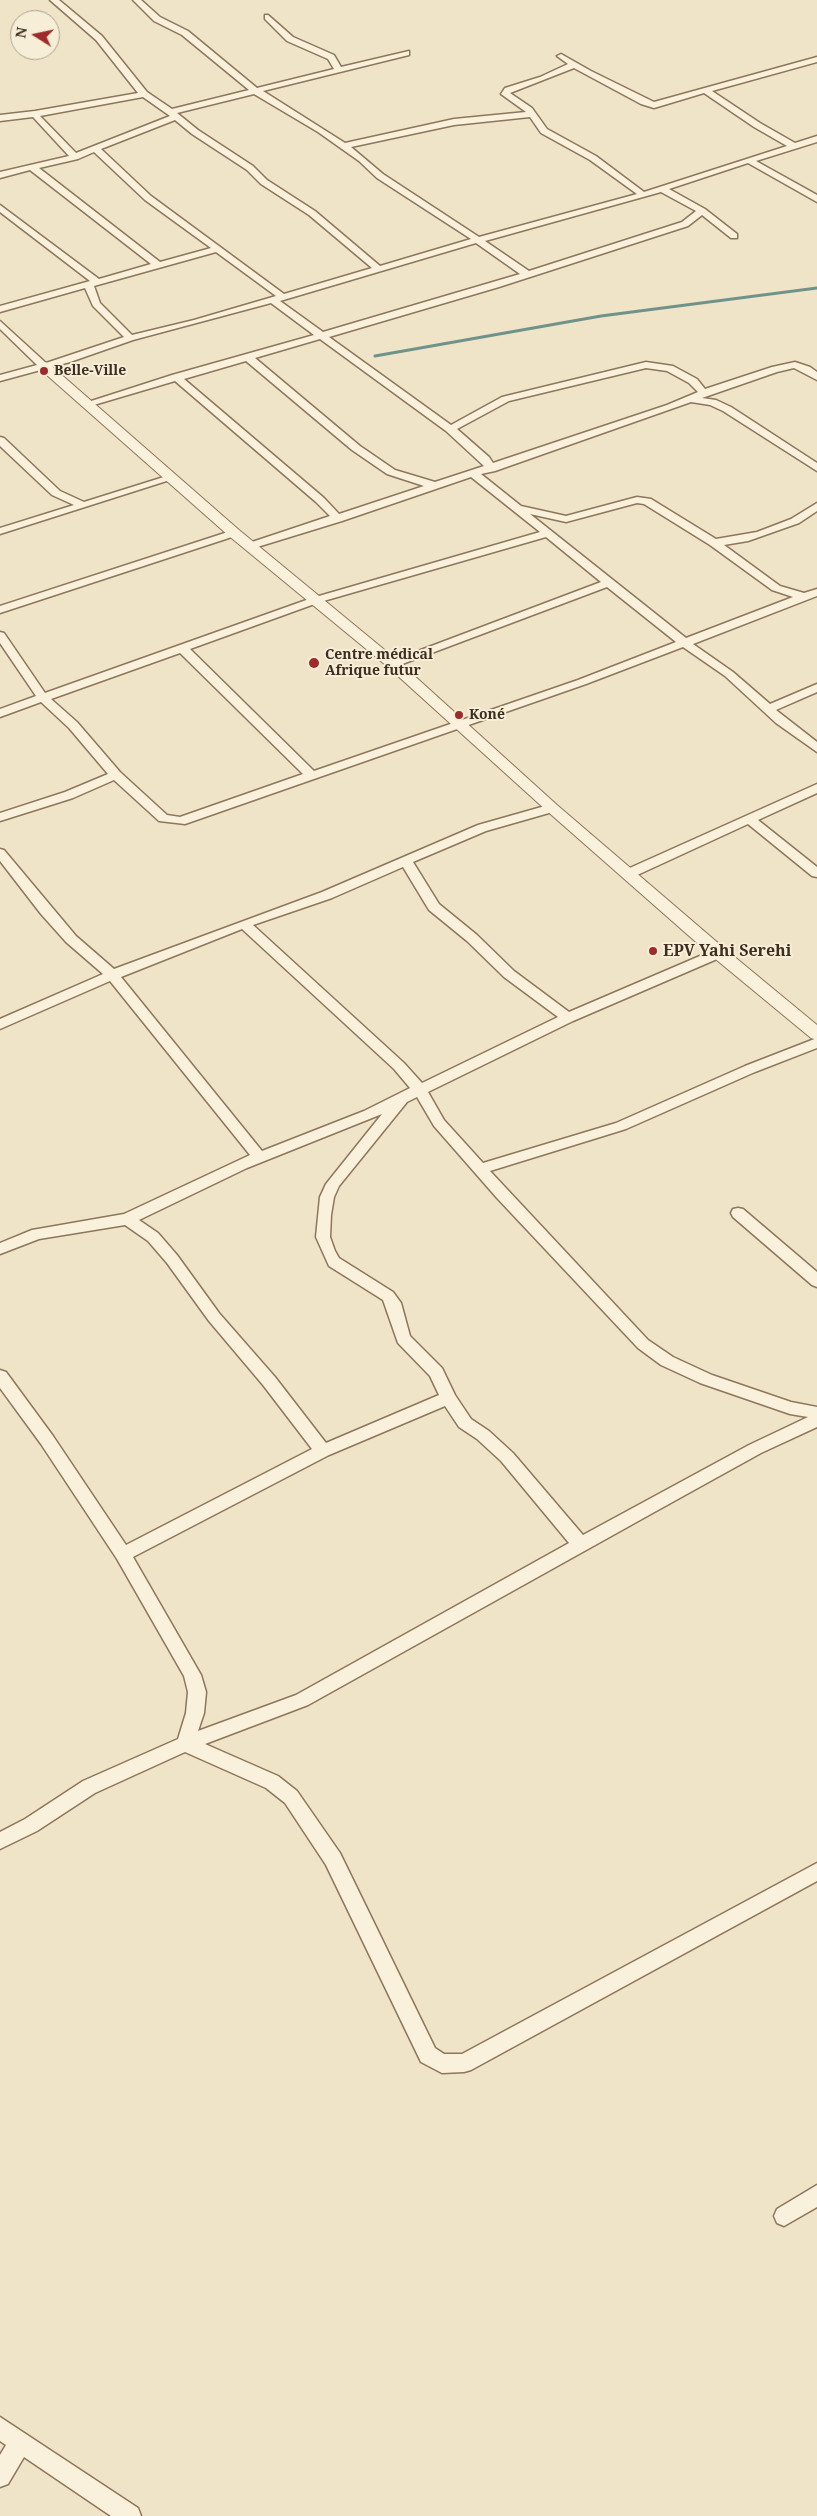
<!DOCTYPE html>
<meta charset="utf-8">
<style>
body{margin:0}
#map{position:relative;width:817px;height:2516px;overflow:hidden;background:#f0e4c8;font-family:"Noto Serif",serif}
canvas{display:block}
.north{position:absolute;left:10px;top:10px;width:50px;height:50px;box-sizing:border-box;background:#f7eed8;border:1px solid #ada18e;border-radius:50%;rotate:280deg;font-size:14px;font-weight:700;line-height:20px;text-align:center;color:#3d2e20}
.north::after{content:'';display:block;margin:auto;width:18px;height:22px;background:#9e2a2b;clip-path:polygon(50% 0,100% 100%,50% 72%,0 100%)}
</style>
<div id="map">
<canvas width="817" height="2516"></canvas>
<div class="north">N</div>
</div>
<script>
const ctx = document.querySelector('canvas').getContext('2d');
ctx.lineJoin = 'round';
const poly = rows => new Path2D(rows.map(r => 'M' + r).join(''));
function strokePath(path, color, width, dash) { ctx.strokeStyle = color; ctx.lineWidth = width; ctx.lineCap = dash ? 'butt' : 'round'; ctx.setLineDash(dash || []); ctx.stroke(path); }
function fill(path, color) { ctx.fillStyle = color; ctx.fill(path, 'evenodd'); }
function drawText(font, color, halo, rows, align = 'center') {
  ctx.font = font + ' "Noto Serif",serif'; ctx.lineWidth = 4; ctx.setLineDash([]); ctx.textBaseline = 'middle'; ctx.strokeStyle = halo; ctx.fillStyle = color; for (const [text, x, y, turn = 0] of rows) {
    ctx.save(); ctx.translate(x, y); ctx.rotate((+turn || 0) * Math.PI / 180); ctx.textAlign = isNaN(turn) ? turn : align; if (halo) ctx.strokeText(text, 0, 0); ctx.fillText(text, 0, 0); ctx.restore();
  }
}
strokePath(poly([
 [375,356,601,316,817,288]
]), '#6f938a', 3);
const minor = poly([
 [50,0,59,0,102,36,147,92,172,109,249,90,182,35,154,21,133,0,141,0,160,17,188,31,257,88,334,69,328,59,287,41,265,19,265,15,268,15,293,37,334,55,341,67,409,51,409,55,263,91,345,143,454,119,526,112,501,94,505,88,540,77,568,64,557,56,561,54,591,71,654,102,817,57,817,62,712,91,760,123,795,143,817,136,817,142,756,161,817,195,817,202,748,163,669,189,705,209,737,234,737,238,731,238,702,215,688,226,499,287,329,337,451,425,502,397,646,362,673,366,697,379,705,389,772,367,795,362,810,367,817,372,817,380,794,368,777,372,702,398,716,400,731,407,817,463,817,471,723,411,710,405,691,402,495,471,481,474,521,506,566,516,637,497,651,499,716,539,757,532,791,519,817,503,817,511,799,523,748,541,724,545,780,586,804,593,817,589,817,596,693,644,733,672,770,704,817,684,817,692,776,710,817,742,817,752,776,723,725,676,683,647,586,684,185,824,159,821,114,780,73,798,0,821,0,813,65,792,108,774,69,728,41,702,0,717,0,709,36,696,0,643,0,632,4,633,45,693,312,598,540,532,471,477,342,521,254,548,246,548,246,544,330,516,316,502,175,381,87,407,82,404,172,375,314,335,271,303,133,340,70,362,0,381,0,375,37,365,0,329,0,321,46,363,124,337,93,306,85,288,0,312,0,306,90,281,0,212,0,205,99,279,151,264,30,170,0,178,0,172,69,156,33,117,0,121,0,115,35,111,138,93,96,40,50,0],
 [574,68,641,104,654,108,704,93,754,127,787,146,644,192,596,156,547,129,532,108,510,93,574,68],
 [254,94,318,132,359,161,377,178,471,239,380,266,315,211,267,180,253,166,198,130,177,113,254,94],
 [143,97,170,116,76,153,40,116,143,97],
 [530,117,541,133,590,160,637,194,479,237,383,174,351,147,454,125,530,117],
 [175,120,192,134,247,170,261,184,309,215,372,268,284,294,151,196,101,149,175,120],
 [94,152,145,200,211,248,160,262,39,168,78,159,94,152],
 [661,192,696,211,682,222,529,271,485,241,661,192],
 [476,243,520,274,323,332,280,301,476,243],
 [216,252,276,296,194,320,132,335,100,303,94,286,216,252],
 [320,339,446,431,484,466,435,482,395,470,360,446,255,358,320,339],
 [246,361,352,450,387,474,424,486,339,514,324,498,184,379,246,361],
 [646,368,667,371,689,383,698,392,667,405,493,463,489,457,457,429,509,401,646,368],
 [637,503,644,504,710,545,772,590,793,597,686,638,530,514,566,522,637,503],
 [546,537,601,582,389,662,389,666,397,666,607,587,676,642,578,680,314,771,190,649,320,602,546,537],
 [180,653,303,774,180,817,167,815,120,772,77,722,51,699,180,653],
 [0,437,4,438,60,491,84,502,167,476,171,475,176,478,0,534,0,528,74,505,52,495,0,446,0,437],
 [234,530,239,533,238,535,0,613,0,606,234,530],
 [817,784,817,793,758,820,817,867,817,877,812,876,748,824,633,877,628,878,622,874,623,871,817,784],
 [552,804,558,808,556,811,486,831,413,862,439,904,477,935,514,971,569,1012,714,950,724,950,726,953,724,956,573,1021,428,1092,444,1120,483,1163,616,1123,745,1066,817,1038,817,1048,755,1072,626,1129,490,1171,648,1340,673,1357,712,1375,791,1402,817,1407,817,1427,761,1453,658,1510,308,1705,205,1744,278,1776,297,1791,340,1853,435,2048,444,2054,462,2054,817,1863,817,1881,471,2070,464,2072,442,2073,421,2062,326,1865,285,1803,266,1788,185,1752,95,1793,37,1831,0,1849,0,1832,25,1819,83,1781,178,1739,186,1713,188,1692,184,1676,117,1559,41,1444,0,1388,0,1370,6,1372,53,1436,126,1545,312,1449,263,1385,209,1321,167,1263,148,1241,125,1225,39,1239,0,1254,0,1243,32,1230,124,1214,250,1155,110,981,0,1029,0,1019,103,974,66,942,41,914,0,861,0,849,4,850,76,936,114,969,322,892,478,825,552,804],
 [403,867,429,910,467,941,504,977,558,1017,422,1083,404,1063,253,925,332,898,403,867],
 [242,929,394,1069,410,1088,364,1111,262,1151,121,977,242,929],
 [417,1097,434,1126,497,1198,638,1348,661,1365,700,1383,790,1414,808,1417,749,1445,583,1535,513,1453,489,1431,471,1419,455,1395,442,1368,410,1336,401,1303,393,1292,339,1258,335,1251,330,1237,331,1215,334,1197,339,1186,407,1102,417,1097],
 [382,1114,326,1184,320,1197,316,1237,329,1266,383,1300,398,1343,430,1376,439,1395,326,1443,275,1377,219,1313,177,1255,158,1233,139,1220,247,1168,382,1114],
 [445,1406,459,1427,477,1439,501,1461,569,1543,296,1695,198,1731,204,1713,206,1692,201,1675,133,1557,329,1455,445,1406],
 [738,1208,743,1209,817,1272,817,1287,812,1285,733,1217,731,1213,733,1209,738,1208],
 [817,2185,817,2207,784,2226,777,2223,774,2216,777,2209,817,2185],
 [0,2417,138,2508,141,2516,111,2516,24,2457,8,2484,0,2487,0,2455,6,2445,0,2441,0,2417]
]);
const tertiary = poly([
 [44,362,48,363,239,530,398,661,557,805,725,949,817,1025,817,1040,811,1038,713,957,547,811,388,667,229,536,40,369,38,366,40,363,44,362]
]);
strokePath(minor, '#8d765c', 3);
strokePath(tertiary, '#8d765c', 2);
fill(minor, '#faf1dc');
fill(tertiary, '#faf1dc');
for (const [x, y, r, color] of [
 [44,371,5,"#9e2a2b"],
 [314,663,6,"#9e2a2b"],
 [459,715,5,"#9e2a2b"],
 [653,951,5,"#9e2a2b"]
]) { const dot = new Path2D(); dot.arc(x, y, r, 0, 2 * Math.PI); ctx.fillStyle = color; ctx.fill(dot); strokePath(dot, '#f7eed8', 2); }
drawText('bold 14px', '#3d2e20', '#f7eed8', [
 ["Belle-Ville",54,371],
 ["Centre médical",325,655],
 ["Afrique futur",325,671],
 ["Koné",469,715]
], 'left');
drawText('bold 16px', '#3d2e20', '#f7eed8', [
 ["EPV Yahi Serehi",663,951]
], 'left');
</script>
